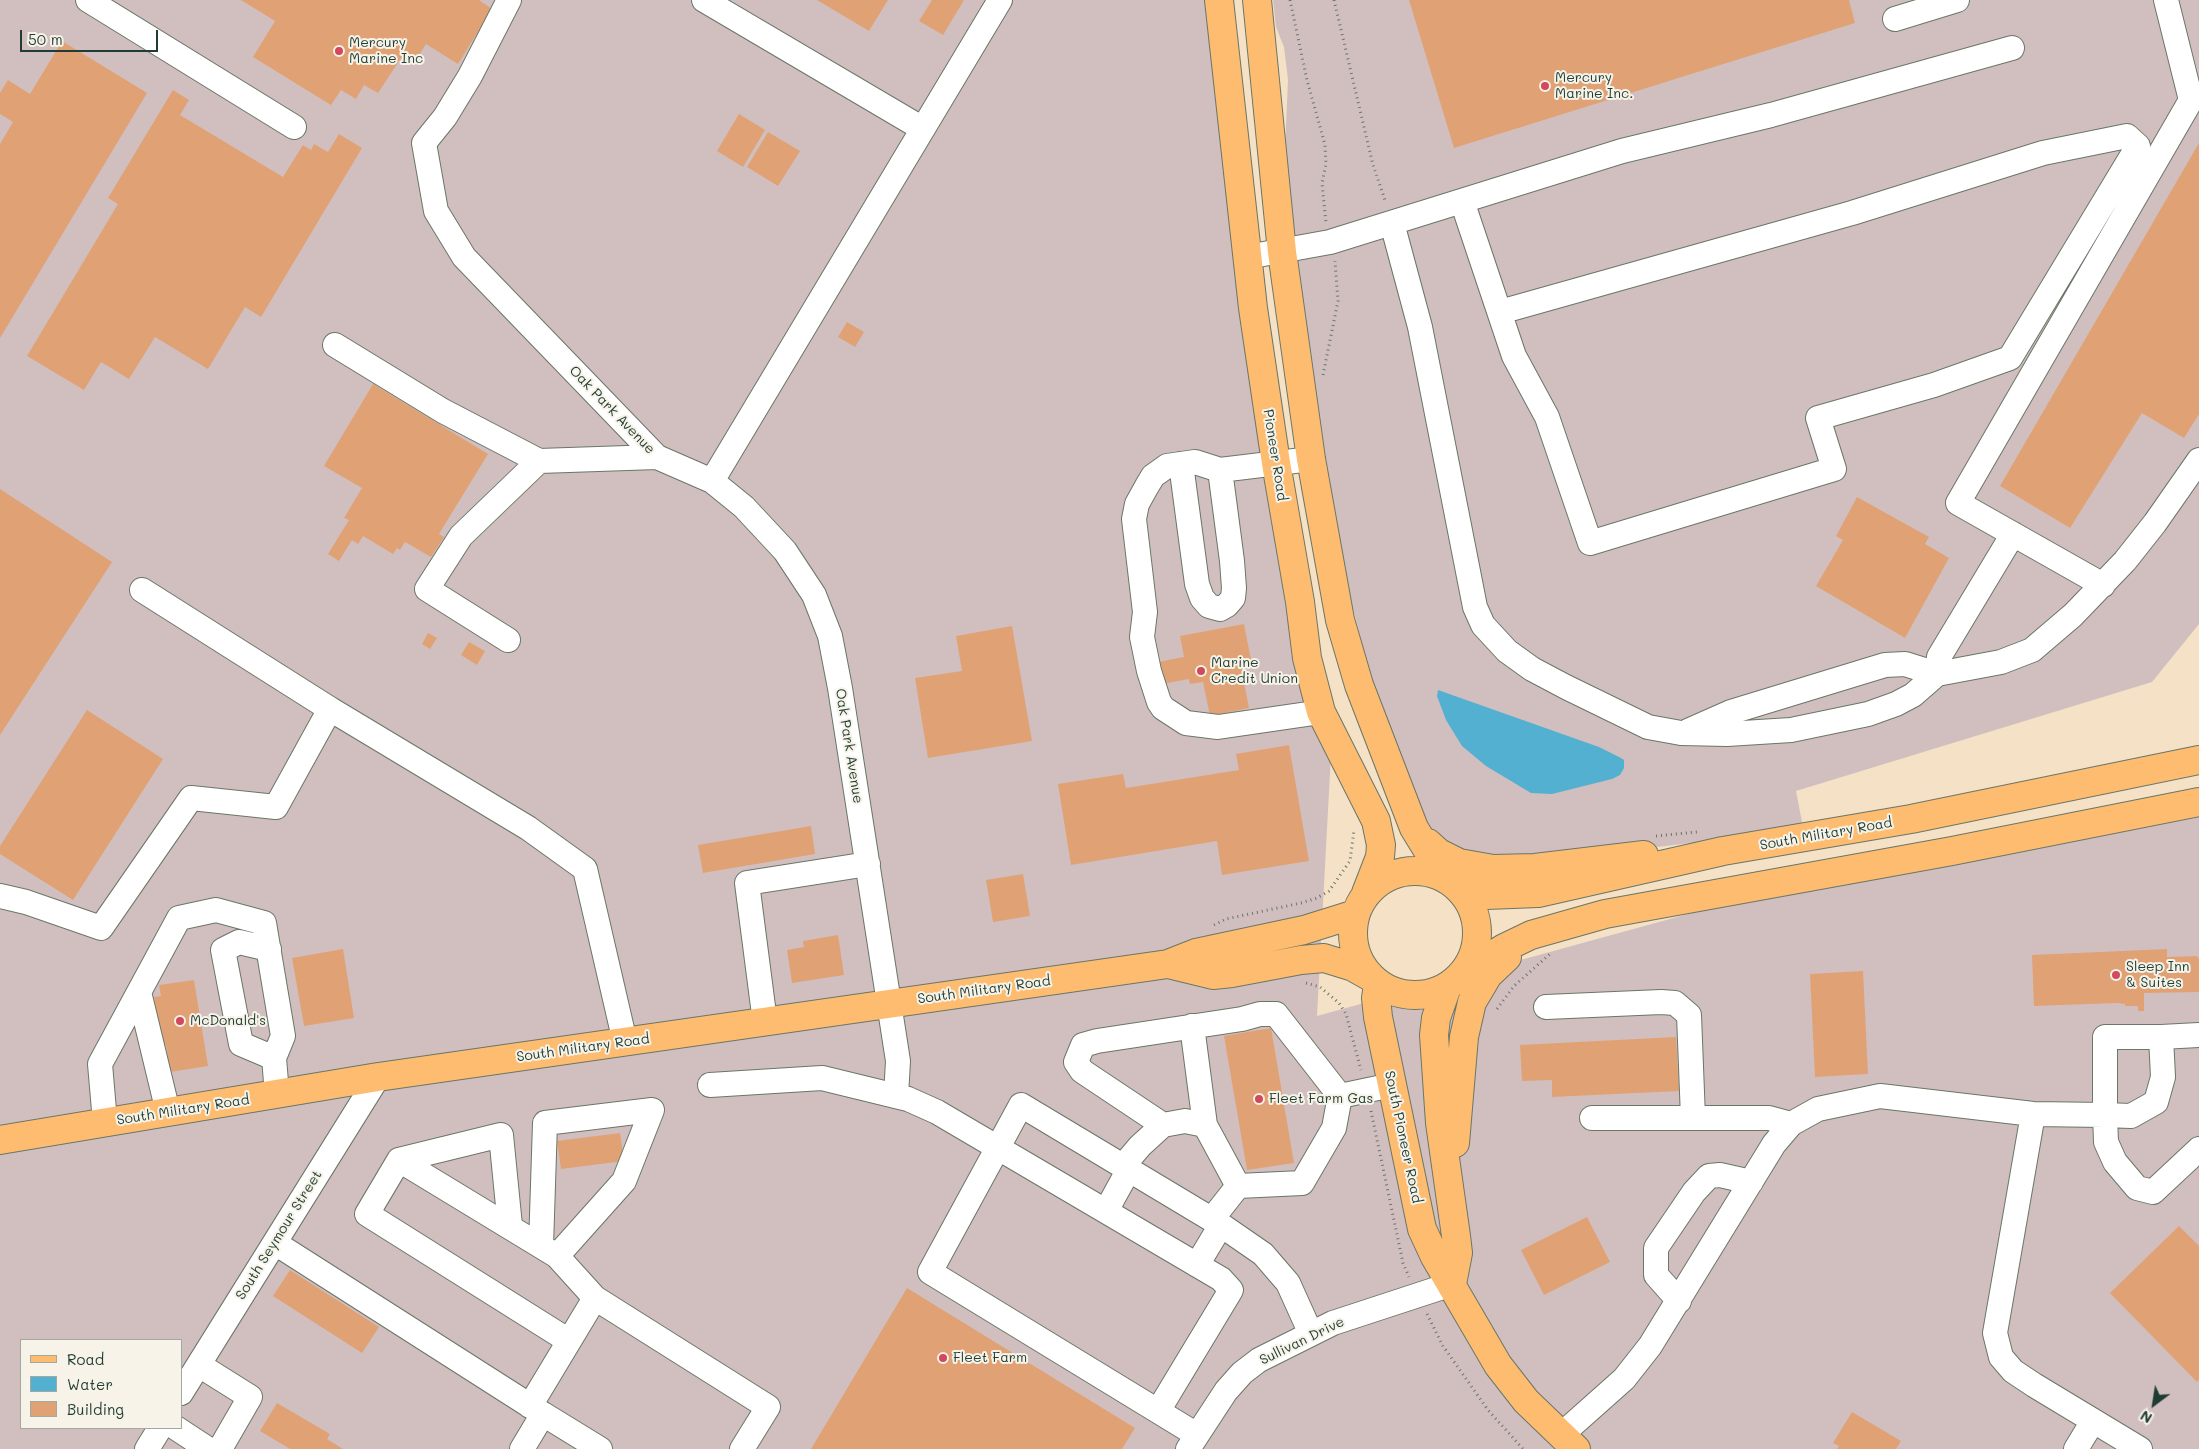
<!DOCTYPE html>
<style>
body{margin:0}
#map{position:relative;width:2199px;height:1449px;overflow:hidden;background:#f4e1c6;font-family:Mali,sans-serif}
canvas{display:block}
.legend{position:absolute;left:20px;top:1339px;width:162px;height:90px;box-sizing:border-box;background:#f7f3e8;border:1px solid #a1aaa0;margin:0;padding:6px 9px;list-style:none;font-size:15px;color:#1f3d34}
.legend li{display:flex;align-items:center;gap:10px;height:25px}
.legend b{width:25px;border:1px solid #a1aaa0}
.north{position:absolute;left:2129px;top:1379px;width:50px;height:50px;-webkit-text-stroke:4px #f7f3e8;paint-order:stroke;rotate:211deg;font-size:14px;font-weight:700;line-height:20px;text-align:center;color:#1f3d34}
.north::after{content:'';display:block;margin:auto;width:18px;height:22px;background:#1f3d34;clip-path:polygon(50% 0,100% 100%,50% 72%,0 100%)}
.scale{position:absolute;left:20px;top:30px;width:138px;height:22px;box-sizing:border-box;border:2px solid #1f3d34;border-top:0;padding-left:6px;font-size:15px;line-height:18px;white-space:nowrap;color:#1f3d34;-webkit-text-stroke:4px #f7f3e8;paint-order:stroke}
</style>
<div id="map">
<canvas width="2199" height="1449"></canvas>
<ul class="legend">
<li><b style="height:6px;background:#fdbc6f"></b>Road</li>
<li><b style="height:14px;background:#53b0d1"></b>Water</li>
<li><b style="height:14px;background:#e0a275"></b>Building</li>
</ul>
<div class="north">N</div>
<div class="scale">50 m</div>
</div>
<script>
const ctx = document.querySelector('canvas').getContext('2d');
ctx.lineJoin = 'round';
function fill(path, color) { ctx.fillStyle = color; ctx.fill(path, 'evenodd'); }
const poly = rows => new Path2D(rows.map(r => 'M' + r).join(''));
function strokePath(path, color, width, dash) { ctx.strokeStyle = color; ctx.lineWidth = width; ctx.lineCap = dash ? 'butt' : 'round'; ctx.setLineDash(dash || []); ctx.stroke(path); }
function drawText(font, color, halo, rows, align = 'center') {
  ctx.font = font + ' Mali,sans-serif'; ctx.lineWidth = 4; ctx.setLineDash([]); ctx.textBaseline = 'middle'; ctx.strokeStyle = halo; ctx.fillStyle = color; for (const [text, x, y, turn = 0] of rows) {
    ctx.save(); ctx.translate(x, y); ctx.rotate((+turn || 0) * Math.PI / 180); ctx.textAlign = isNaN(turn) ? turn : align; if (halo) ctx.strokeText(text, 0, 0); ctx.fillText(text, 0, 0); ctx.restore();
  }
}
fill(poly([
 [0,0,1207,0,1231,236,1255,418,1283,583,1331,754,1317,1016,1688,914,1952,851,2199,802,2199,1449,0,1449],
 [21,1340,181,1340,181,1428,21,1428],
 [1273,0,2199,0,2199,624,2152,682,1796,791,1803,827,1735,838,1535,861,1481,861,1436,835,1427,824,1373,685,1352,605,1324,448,1301,290,1285,149,1288,80,1284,47,1276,27]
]), '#d1bfbf');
fill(poly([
 [1438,690,1599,747,1621,758,1624,760,1624,768,1620,775,1612,779,1552,794,1531,793,1486,766,1462,746,1446,720,1437,696]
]), '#53b0d1');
fill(poly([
 [241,0,479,0,492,9,458,64,426,44,413,65,401,58,378,93,364,85,356,99,341,90,331,105,253,57,275,21],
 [817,0,888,0,869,31],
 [932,0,964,0,943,35,919,21],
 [1409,0,1849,0,1855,23,1454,148],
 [62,41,147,93,0,338,0,144,13,122,0,114,0,93,8,80,30,94],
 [173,90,189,100,180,115,283,177,303,145,311,150,314,144,328,152,339,134,362,148,261,317,245,307,208,369,155,337,129,379,101,362,84,390,27,356,118,204,108,198],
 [739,114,765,130,743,167,717,151],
 [768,132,800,151,778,186,747,167],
 [2199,143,2199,414,2184,438,2142,413,2070,528,2000,486],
 [847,322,864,332,855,347,838,337],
 [373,384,488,454,439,534,444,537,431,557,405,542,400,550,397,548,393,554,363,536,358,544,352,540,339,561,328,554,349,520,344,518,362,488,324,466],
 [0,489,112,562,0,735],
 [1857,497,1929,537,1925,544,1949,558,1905,638,1816,586,1843,540,1836,536],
 [1244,624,1251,660,1240,662,1249,708,1210,716,1203,682,1190,684,1189,679,1162,684,1158,662,1184,657,1180,636],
 [1012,626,1032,741,928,758,915,678,962,671,956,636],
 [428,633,437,638,430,649,422,644],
 [469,642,485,651,477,665,461,655],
 [87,710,163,759,73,900,0,854,0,846],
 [1289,745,1309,861,1222,875,1217,841,1071,865,1058,784,1123,774,1126,788,1239,770,1236,754],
 [811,826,815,854,703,873,698,845],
 [1023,874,1030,916,993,922,986,880],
 [838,935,844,975,792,983,787,950,804,947,803,941],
 [343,949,354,1018,304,1026,292,958],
 [2167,949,2167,957,2197,956,2199,959,2199,992,2144,993,2144,1011,2138,1011,2138,1006,2125,1006,2125,1004,2117,1003,2034,1006,2032,955],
 [1863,971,1868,1074,1815,1077,1810,974],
 [194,980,208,1066,170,1072,166,1045,162,1046,154,997,161,996,159,985],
 [1271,1028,1294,1163,1247,1170,1224,1036],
 [1676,1037,1679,1091,1552,1097,1552,1080,1522,1081,1520,1045],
 [620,1133,624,1161,561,1169,557,1141],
 [1587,1217,1610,1262,1544,1295,1521,1250],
 [2179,1226,2199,1246,2199,1379,2197,1382,2110,1293],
 [290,1270,379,1327,362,1353,273,1296],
 [907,1288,1135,1428,1122,1449,811,1449],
 [277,1403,330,1434,327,1439,343,1449,290,1449,260,1431],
 [1852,1412,1901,1441,1896,1449,1837,1449,1839,1446,1833,1443]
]), '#e0a275');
const minor = poly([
 [88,0,294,127],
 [509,0,470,76,445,117,424,143,436,211,464,257,657,457,712,481,744,507,785,551,814,595,830,636,840,688,898,1061,896,1096],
 [704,0,923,129],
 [1895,19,1957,0],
 [1462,201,1514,356,1547,417,1590,543,1834,469,1818,418,1934,385,2010,358,2138,146,2127,136,2043,153,1852,213,1500,312],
 [1392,223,1420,327,1475,607,1483,625,1507,651,1532,669,1566,687,1648,727,1681,733,1727,734,1791,730,1868,714,1896,704,1913,695,1937,674,1939,657,2013,534],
 [1247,257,1330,242,1622,151,1771,115,2012,48],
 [335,345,443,411,539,461],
 [1311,459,1220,470,1195,462,1167,466,1153,476,1147,486,1137,504,1134,519,1145,612,1142,637,1149,671,1159,702,1163,708,1186,723,1218,727,1321,712],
 [1181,464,1197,584,1202,598,1209,606,1220,609,1227,605,1233,598,1234,588,1232,561,1220,470],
 [712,481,1000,0],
 [2103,585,1958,503,2191,100,2166,0],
 [142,590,330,709],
 [508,640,427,589,461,536,539,461,657,457],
 [1688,731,1731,712,1885,665,1905,664,1937,674,2001,662,2032,650,2073,615,2125,561,2155,523,2199,460],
 [0,896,26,902,101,928,191,798,276,807,330,709,528,828,585,869,625,1042],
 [269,949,239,942,223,950,241,1044,274,1058],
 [139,992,168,1112],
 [1546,1007,1661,1002,1675,1003,1689,1015,1693,1118],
 [765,1022,747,883,868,864],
 [1192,1026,1205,1125],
 [2161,1037,2199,1035],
 [710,1085,822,1078,908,1099,937,1112,1221,1279,1231,1290,1158,1411],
 [2033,1114,1995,1333,2001,1357,2013,1371,2034,1385,2140,1449],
 [1592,1118,1769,1118,1791,1124],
 [105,1122,100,1064,179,918,216,910,264,923,283,1036,274,1058,277,1094],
 [1163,1125,1082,1071,1076,1062,1083,1045,1097,1041,1242,1019,1260,1014,1276,1014,1340,1096],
 [399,1160,501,1135,510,1226],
 [1123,1166,1140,1146,1163,1125,1185,1121,1205,1125,1238,1186],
 [1106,1211,1129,1169],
 [1212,1219,1238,1186,1302,1183,1334,1128,1340,1096,1392,1085],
 [275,1243,543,1414,522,1449],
 [541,1246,545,1123,652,1110,624,1181,557,1256],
 [1197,1265,1221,1225],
 [1679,1301,1656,1275,1656,1248,1694,1192,1709,1176,1720,1175,1751,1182],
 [569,1341,367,1214,399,1160,557,1256,595,1298],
 [199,1365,250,1397,220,1449],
 [181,1393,378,1077],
 [530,1406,595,1298,768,1407,742,1449],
 [543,1414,600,1449],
 [176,1428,208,1449],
 [1197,1435,930,1272,1021,1105,1221,1225,1263,1254,1288,1283,1311,1334],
 [1561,1435,1624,1379,1650,1346,1774,1144,1791,1124,1818,1109,1880,1096,2033,1114,2105,1115,2131,1116,2156,1102,2163,1077,2161,1037,2105,1037,2105,1115,2106,1142,2115,1162,2137,1188,2153,1192,2199,1149],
 [147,1449,160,1428],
 [1188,1449,1226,1391,1242,1373,1259,1360,1333,1323,1452,1284],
 [2076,1449,2093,1421]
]);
const major = poly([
 [1219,0,1253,308,1276,463,1300,602,1307,658,1321,712,1376,821,1381,845,1380,857,1366,893],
 [1257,0,1282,252,1311,459,1340,620,1359,685,1414,828,1444,877],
 [1428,843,1439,853,1459,863,1493,869,1535,868,1644,855],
 '1353 933a62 62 0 1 1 124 0a62 62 0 1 1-124 0Z',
 [1455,885,1486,895,1538,893,1723,851,1911,819,2199,760],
 [1168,964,1213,975,1232,973,1301,960,1324,958,1353,967,1369,976],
 [1463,974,1504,948,1531,935,1605,914,1952,851,2199,802],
 [1378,984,1376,998,1378,1017,1422,1229,1435,1257,1498,1365,1526,1401,1576,1449],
 [1447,987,1436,1018,1434,1035,1440,1123,1456,1236,1458,1253,1452,1284],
 [0,1140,378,1077,1168,964,1196,953,1304,930,1355,914],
 [1455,1143,1464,1037,1472,1002,1488,975,1507,957]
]);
strokePath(minor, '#6a7667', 26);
strokePath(major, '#6a7667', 30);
strokePath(poly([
 [1290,0,1307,80,1325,145,1326,164,1322,183,1326,223],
 [1334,0,1373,165,1386,203],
 [1323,375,1338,301,1335,261],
 [1656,836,1697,832],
 [1214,925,1226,919,1301,903,1317,898,1329,891,1350,861,1354,830],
 [1306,983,1320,987,1339,1003,1346,1014,1361,1070],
 [1497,1009,1514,986,1550,954],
 [1371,1111,1403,1263,1409,1277],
 [1427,1314,1443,1346,1488,1410,1523,1449]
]), '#6a7667', 3, [1, 4]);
strokePath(minor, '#fff', 24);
strokePath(major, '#fdbc6f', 28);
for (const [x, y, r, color] of [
 [339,51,5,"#d1495b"],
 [1545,86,5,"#d1495b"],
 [1201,671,5,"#d1495b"],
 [2116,975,5,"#d1495b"],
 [180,1021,5,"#d1495b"],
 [1259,1099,5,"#d1495b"],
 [943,1358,5,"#d1495b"]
]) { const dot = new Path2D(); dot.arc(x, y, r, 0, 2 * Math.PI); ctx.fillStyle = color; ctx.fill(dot); strokePath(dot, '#f7f3e8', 2); }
drawText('14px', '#1f3d34', '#f7f3e8', [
 ["Mercury",349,43],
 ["Marine Inc",349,59],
 ["Mercury",1555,78],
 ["Marine Inc.",1555,94],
 ["Marine",1211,663],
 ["Credit Union",1211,679],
 ["Sleep Inn",2126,967],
 ["& Suites",2126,983],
 ["McDonald's",190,1021],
 ["Fleet Farm Gas",1269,1099],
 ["Fleet Farm",953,1358]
], 'left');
drawText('14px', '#1f3d34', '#f7f3e8', [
 ["Oak Park Avenue",612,410,46],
 ["Pioneer Road",1275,455,81],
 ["Oak Park Avenue",849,746,81],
 ["South Military Road",1826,834,-10],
 ["South Military Road",984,990,-8],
 ["South Military Road",583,1048,-8],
 ["South Military Road",183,1110,-9],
 ["South Pioneer Road",1403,1137,78],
 ["South Seymour Street",279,1235,-58],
 ["Sullivan Drive",1302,1341,-26]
]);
</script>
